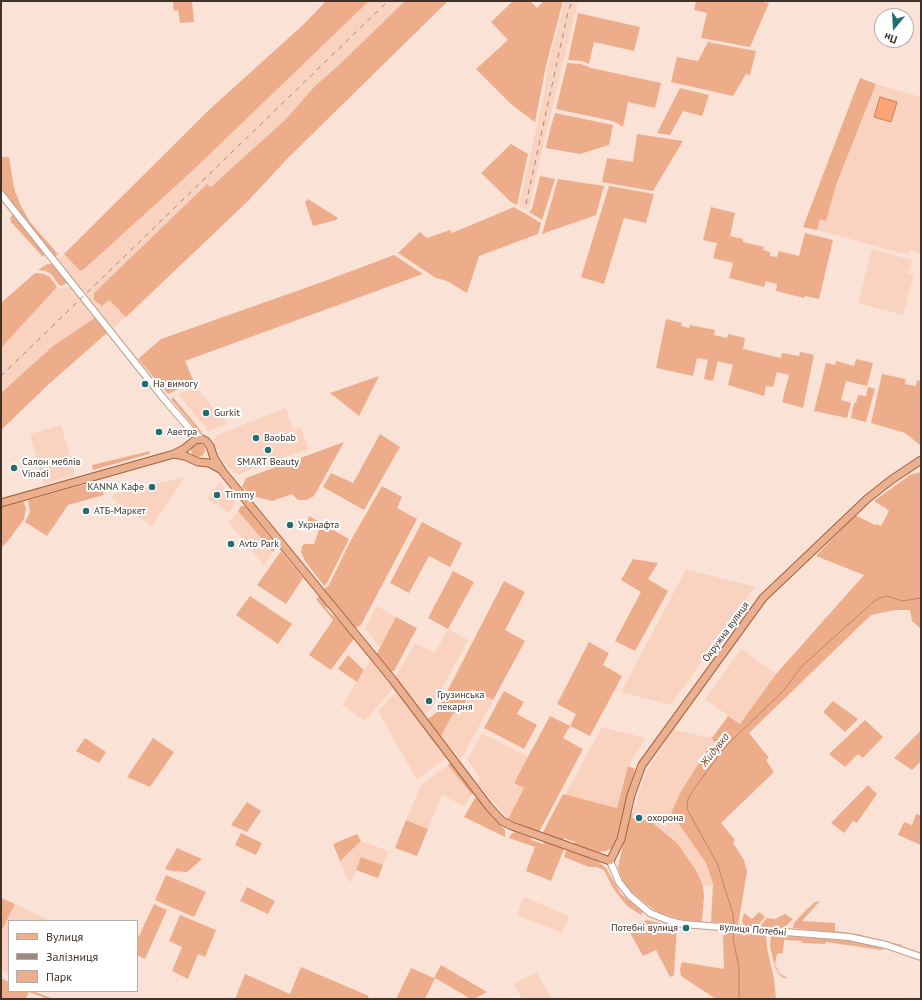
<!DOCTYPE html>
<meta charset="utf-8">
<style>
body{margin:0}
#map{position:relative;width:922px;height:1000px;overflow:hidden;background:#fbe2d6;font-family:"PT Sans",sans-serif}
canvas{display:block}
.frame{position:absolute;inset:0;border:2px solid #3e322b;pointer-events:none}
.legend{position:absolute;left:8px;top:920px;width:130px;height:72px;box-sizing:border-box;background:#fff;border:1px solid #b2adaa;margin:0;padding:5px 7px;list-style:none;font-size:12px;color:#3e322b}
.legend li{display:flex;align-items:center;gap:8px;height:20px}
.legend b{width:20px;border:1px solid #b2adaa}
.north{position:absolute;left:874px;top:8px;width:40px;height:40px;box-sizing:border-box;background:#fff;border:1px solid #b2adaa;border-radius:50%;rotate:198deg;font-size:11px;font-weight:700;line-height:16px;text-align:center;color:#3e322b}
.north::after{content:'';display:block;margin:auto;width:14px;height:18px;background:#216d70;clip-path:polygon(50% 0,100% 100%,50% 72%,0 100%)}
</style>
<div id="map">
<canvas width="922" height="1000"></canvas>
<div class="frame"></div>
<ul class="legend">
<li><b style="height:5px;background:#eab08f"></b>Вулиця</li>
<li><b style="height:5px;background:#9c8980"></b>Залізниця</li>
<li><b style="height:11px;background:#edad8b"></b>Парк</li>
</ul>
<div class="north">Пн</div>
</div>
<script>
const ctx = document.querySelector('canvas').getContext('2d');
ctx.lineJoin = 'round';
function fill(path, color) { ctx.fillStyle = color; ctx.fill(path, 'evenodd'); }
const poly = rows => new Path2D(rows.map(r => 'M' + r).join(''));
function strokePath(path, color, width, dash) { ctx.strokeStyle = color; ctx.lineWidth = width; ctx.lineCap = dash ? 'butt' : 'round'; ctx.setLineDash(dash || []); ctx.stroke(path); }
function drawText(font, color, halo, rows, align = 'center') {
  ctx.font = font + ' "PT Sans",sans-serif'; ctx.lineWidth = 4; ctx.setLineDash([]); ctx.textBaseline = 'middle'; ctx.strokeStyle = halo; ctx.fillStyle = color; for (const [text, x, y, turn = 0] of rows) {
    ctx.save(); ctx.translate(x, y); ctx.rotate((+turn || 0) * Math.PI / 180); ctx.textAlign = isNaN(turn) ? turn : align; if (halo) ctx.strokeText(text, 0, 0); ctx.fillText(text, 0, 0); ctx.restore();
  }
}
fill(poly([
 [369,1,405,1,340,64,315,86,287,118,211,188,207,184,94,293,101,306,109,299,126,317,113,328,58,259,64,254,79,271,323,45],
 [565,1,578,1,552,110,547,129,529,207,525,210,519,206,544,94,548,66],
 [876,84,921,97,921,254,910,250,909,254,901,253,817,230,820,219,826,220,836,185],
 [872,249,912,260,908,274,914,275,903,315,858,303],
 [72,286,96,317,53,346,1,393,1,348,57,287,61,289],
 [196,387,211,405,228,424,208,431,178,394],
 [286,408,293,430,301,427,308,449,239,474,234,473,217,454,220,451,215,446,214,441,217,436,222,433],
 [61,425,75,475,44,484,30,434],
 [185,477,152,526,111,498,115,493],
 [220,482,236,501,230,513,208,499],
 [238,511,273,552,264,565,229,523],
 [686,569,755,587,671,705,621,692],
 [377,606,396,617,380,647,365,629],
 [448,629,468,640,431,709,424,715,395,678,415,643,435,653],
 [741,649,776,674,740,724,705,699],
 [371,660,393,688,365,721,342,705],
 [472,689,493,700,461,760,441,736,454,711,459,714],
 [396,692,447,757,417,780,378,711],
 [602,727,646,738,628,766,617,808,565,795],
 [673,730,712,738,713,741,716,742,713,748,709,747,680,793,671,813,706,863,713,884,708,886,703,886,696,870,677,843,646,819,640,820,632,818,642,783,648,769],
 [482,733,528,757,514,782,524,788,508,819,477,783,480,778,467,760],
 [448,765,472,795,464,806,442,795,428,829,406,820,421,785],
 [361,841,386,850,388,853,383,865,361,857,351,882,348,880,340,861],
 [524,897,569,916,562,933,517,915],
 [15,904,51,921,9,921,9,974,1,971,1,932],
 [537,972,551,999,522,999,514,984]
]), '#f9d3bf');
fill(poly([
 [173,1,192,1,194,22,180,23,178,10,174,11],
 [326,1,369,1,190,173,84,269,80,271,64,254,211,108,303,25],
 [405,1,448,1,289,157,246,203,126,317,109,300,102,306,94,300,94,293,207,184,211,187,287,118,315,86,340,64],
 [513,1,530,1,537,8,544,1,563,1,546,66,535,122,512,105,476,69,508,40,491,22],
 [696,1,757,1,769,3,750,47,701,38,707,13,694,10],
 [578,13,640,27,634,51,594,42,589,64,582,61,568,60],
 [708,42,756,51,750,75,746,74,733,96,671,82,677,57,698,61],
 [567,63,581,64,591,68,661,83,655,108,628,102,623,127,615,122,608,120,556,109],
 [860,78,876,84,836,185,826,221,820,219,817,230,803,227],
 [680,88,709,95,702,116,683,111,670,135,657,133],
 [555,113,613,125,609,145,580,154,546,148,550,130],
 [637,134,683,141,653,191,602,182,607,158,633,162],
 [511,144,528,154,517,205,511,202,481,173],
 [1,157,9,157,14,188,20,204,30,222,58,254,55,257,1,190],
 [540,176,555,179,542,220,529,212,532,209],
 [558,179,604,186,596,215,542,234],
 [609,186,654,194,646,223,624,218,604,284,581,277],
 [308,199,338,218,336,220,313,226,305,202],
 [514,207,541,223,538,234,479,256,467,293,447,281,436,278,398,253,420,232,427,238,450,230,452,233],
 [711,207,735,213,730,236,743,239,743,242,764,247,763,250,770,252,770,256,777,257,779,251,799,256,805,233,833,240,819,299,805,296,804,298,776,291,777,284,766,281,764,287,729,278,733,263,713,258,717,243,703,240],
 [13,214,45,253,43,257,11,222,10,218],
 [394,255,423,274,185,361,194,382,168,394,138,359,161,339,322,282],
 [47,264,51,264,54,266,68,282,62,286,59,285,51,274,46,271,38,270],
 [35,273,44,274,50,277,57,287,1,348,1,303],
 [96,317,108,332,50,383,1,430,1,393,53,346],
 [666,319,682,323,681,326,689,328,690,325,715,330,714,335,727,338,728,334,745,338,743,349,781,358,782,353,799,356,800,352,814,355,803,408,782,402,789,375,777,372,773,387,766,386,764,396,728,385,733,365,718,361,713,381,704,379,708,360,697,358,693,376,656,368],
 [856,359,873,363,867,386,846,381,841,400,851,403,847,418,814,411,826,363,835,365,836,361,854,366],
 [882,374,906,379,905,384,916,386,917,380,921,381,921,444,920,445,905,433,871,423],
 [379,376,359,416,330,393,376,377],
 [868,387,875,389,866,422,851,418,854,403,856,403,858,395,866,396],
 [173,397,202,432,201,433,195,428,171,399],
 [380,434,400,447,364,510,323,487,331,473,353,483],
 [344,442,314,496,306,500,298,500,292,494,272,501,252,496,242,487,246,478],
 '191 450a7 7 0 1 1 14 0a7 7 0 1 1-14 0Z',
 [150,451,149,454,93,470,92,465],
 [921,472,921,629,912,621,910,610,895,610,871,615,749,733,769,758,766,760,774,772,721,823,735,840,733,843,744,860,747,872,738,925,711,922,713,884,706,863,671,813,680,793,709,747,713,748,716,742,713,741,712,738,728,716,740,724,776,674,864,575,816,556,855,515,875,525,876,524,881,526,889,511,887,510,887,509,874,501,910,475],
 [97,481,100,484,104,495,68,505,47,536,25,522,30,512,28,500],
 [382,486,402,497,397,508,417,519,361,625,355,628,324,589,329,585,351,540],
 [23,501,26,508,24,519,8,541,1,548,1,507],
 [241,506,245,506,277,546,273,552,238,511],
 [309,516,349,539,327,583,324,586,305,561,301,552,302,546,305,544,314,544,319,530,306,527],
 [422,522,462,543,450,567,429,556,409,593,390,583],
 [281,551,303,578,286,604,257,585],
 [633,559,658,563,648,579,668,591,635,651,615,641,641,592,621,580],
 [453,571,474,582,448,629,428,618],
 [504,581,525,592,505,630,525,641,493,700,472,689,459,714,454,712,441,736,428,719,436,713],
 [250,596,292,624,278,644,236,615],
 [318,597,320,597,328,607,326,608,331,614,335,617,353,637,353,640,331,670,309,655,333,620,316,599],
 [396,617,417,628,394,671,390,671,376,655],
 [589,642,609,653,603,665,622,676,590,736,570,726,563,738,583,749,539,832,508,819,524,788,514,783,550,716,570,726,576,714,557,704],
 [348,655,364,670,357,682,338,669],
 [504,691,524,702,517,714,537,725,524,749,484,728],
 [833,701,858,719,845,732,823,712,832,702],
 [865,720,883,737,863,758,858,754,845,767,829,754],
 [921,730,921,761,912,770,894,758],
 [85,738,106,752,99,763,76,751],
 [153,738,174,752,150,787,127,777],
 [450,763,473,792,472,795,448,765],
 [628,766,635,769,617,838,612,848,606,851,599,852,574,845,575,842,564,838,563,841,542,834,563,794,617,808],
 [868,785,877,794,857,823,853,821,844,833,831,823],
 [475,798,479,799,486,810,505,830,505,837,464,817],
 [247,802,261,811,247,832,231,825],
 [633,813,632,818,640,820,653,819,655,825,677,843,696,870,703,886,704,896,702,922,682,920,659,913,642,901,626,887,620,874,618,867,630,814],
 [916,814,921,816,921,845,898,835,904,822,912,825],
 [406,820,428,829,417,856,395,848],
 [515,832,532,838,531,840,543,844,544,842,564,849,551,881,526,871,535,847,509,838,511,834],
 [241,833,262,843,256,855,235,845],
 [357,834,361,841,340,861,333,844],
 [177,848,202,859,187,872,172,871,165,869],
 [567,849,597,861,606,868,621,894,643,911,641,915,627,906,613,888,604,870,596,867,589,867,564,857],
 [361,857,383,865,378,878,356,870],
 [166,875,206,892,194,917,155,900],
 [247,887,275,901,268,914,240,901],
 [1,898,15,904,1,932],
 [820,901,802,921,835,923,835,931,857,934,902,945,902,946,857,935,793,928,794,923,805,911,815,902],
 [154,904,167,910,145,959,137,955,137,940],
 [759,912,765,917,757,926,744,925,742,921,744,913,752,919],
 [785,914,793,919,787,925,781,928,761,926,761,925,767,918,775,919],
 [180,915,216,930,205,957,198,954,188,979,172,971,182,947,169,941],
 [647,920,677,927,674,975,670,977,656,950,643,956,628,929],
 [727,932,766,935,767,948,774,979,776,999,716,999,681,976,680,969,682,962,724,969,723,936],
 [771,935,846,940,883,947,882,950,826,942,825,944,802,943,802,941,784,940,783,953,777,954,775,964,779,973,789,979,782,977,778,973,775,967,770,947],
 [441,965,487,992,474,999,471,999,435,978,425,999,396,999,411,968,434,978],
 [301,967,369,996,367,999,303,999,298,997,297,999,235,999,245,974,290,994],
 [1,978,9,982,9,991,33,991,54,999,48,999,29,992,26,999,1,999]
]), '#edad8b');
const water = poly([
 [880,97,897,102,891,122,874,117,880,97]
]);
fill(water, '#fda474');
strokePath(water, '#c4825e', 1);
strokePath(poly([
 [734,926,733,914,717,863,687,809,688,799,696,786,725,747,784,690,801,667,872,603,879,598,887,596,902,601,921,598],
 [734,931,733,939,739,967,739,999]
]), '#c4825e', 1);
const secondary = poly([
 [1,194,164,399,190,429,202,439],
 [610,861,619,882,630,896,650,913,670,921,683,924,849,937,886,945,921,957]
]);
const primary = poly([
 [174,454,185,456,198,462,209,463,220,469],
 [1,503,174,454,184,449,195,440,202,439,206,441,210,446,214,458,223,472,392,679,489,807,502,821,512,826,610,861,621,839,631,795,642,765,763,598,867,499,891,480,921,460]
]);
strokePath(secondary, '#bc9f90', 8);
strokePath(primary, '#a5623b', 9);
strokePath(secondary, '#fff', 6);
strokePath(primary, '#eab08f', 7);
strokePath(poly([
 [526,204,568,12,572,1],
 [1,376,388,1]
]), '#9c8980', 1, [5, 5]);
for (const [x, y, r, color] of [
 [145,384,4,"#216d70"],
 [206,413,4,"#216d70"],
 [159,432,4,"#216d70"],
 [256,438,4,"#216d70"],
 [268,450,4,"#216d70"],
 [14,468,4,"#216d70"],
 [152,487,4,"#216d70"],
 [217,495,4,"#216d70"],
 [86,511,4,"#216d70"],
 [290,525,4,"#216d70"],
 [231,544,4,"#216d70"],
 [429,701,4,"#216d70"],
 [639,818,4,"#216d70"],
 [686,928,4,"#216d70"]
]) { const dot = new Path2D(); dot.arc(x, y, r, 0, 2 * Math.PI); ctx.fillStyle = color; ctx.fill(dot); strokePath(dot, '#fff', 1.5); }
drawText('10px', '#3e322b', '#fff', [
 ["На вимогу",153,384],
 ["Gurkit",214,413],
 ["Аветра",167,432],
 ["Baobab",264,438],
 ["Салон меблів",22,462],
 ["Vinadi",22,474],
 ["SMART Beauty",268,462,"center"],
 ["KANNA Кафе",144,487,"right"],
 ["Timmy",225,495],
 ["АТБ-Маркет",94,511],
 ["Укрнафта",298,525],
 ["Avto Park",239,544],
 ["Грузинська",437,695],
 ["пекарня",437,707],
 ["охорона",647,818],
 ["Потебні вулиця",678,928,"right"]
], 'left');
drawText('10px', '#3e322b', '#fff', [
 ["Окружна вулиця",726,632,-54],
 ["вулиця Потебні",753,930,5]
]);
drawText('italic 11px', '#773e1d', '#fff', [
 ["Жидувка",715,750,-51]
]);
</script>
